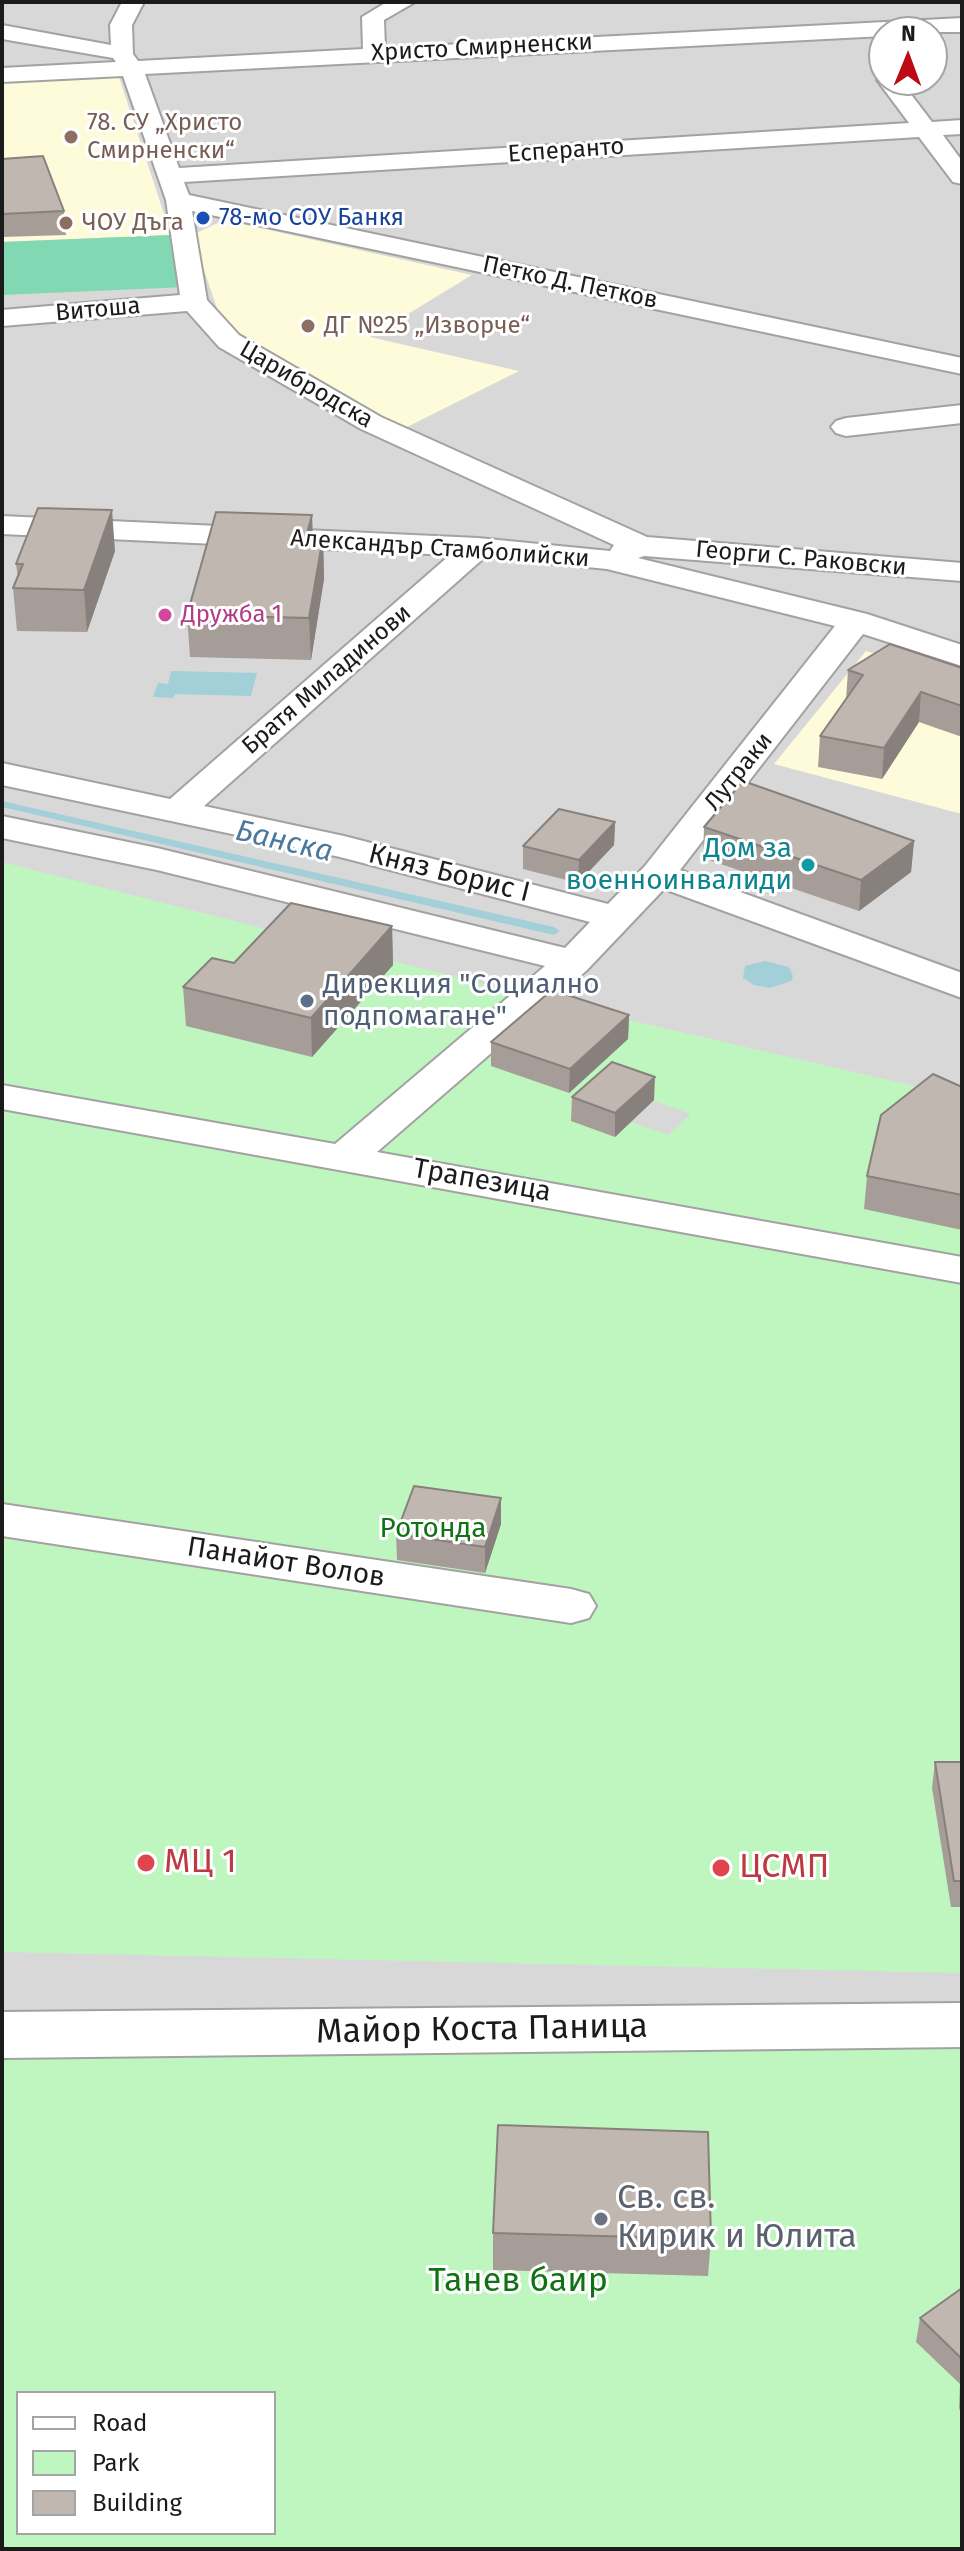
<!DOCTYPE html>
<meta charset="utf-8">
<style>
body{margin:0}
#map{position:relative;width:964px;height:2551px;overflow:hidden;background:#ece8e1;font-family:"Fira Sans",sans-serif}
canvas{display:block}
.frame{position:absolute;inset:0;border:4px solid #1b1b1b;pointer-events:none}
.legend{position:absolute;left:16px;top:2391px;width:260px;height:144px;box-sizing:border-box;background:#fff;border:2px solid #a4a4a4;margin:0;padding:10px 14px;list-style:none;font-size:24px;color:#1b1b1b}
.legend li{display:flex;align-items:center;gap:16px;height:40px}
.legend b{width:40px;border:2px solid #a4a4a4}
.north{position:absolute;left:868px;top:16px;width:80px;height:80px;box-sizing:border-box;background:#fff;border:2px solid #a4a4a4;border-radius:50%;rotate:1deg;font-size:22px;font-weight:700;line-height:32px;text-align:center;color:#1b1b1b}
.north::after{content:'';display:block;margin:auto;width:28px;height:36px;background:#bc0b15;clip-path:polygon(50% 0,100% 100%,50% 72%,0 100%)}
</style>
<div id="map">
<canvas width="964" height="2551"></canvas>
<div class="frame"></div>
<ul class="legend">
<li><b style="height:10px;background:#fff"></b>Road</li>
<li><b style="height:22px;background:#bff6c0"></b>Park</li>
<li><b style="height:22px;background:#c1b7b1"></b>Building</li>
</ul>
<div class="north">N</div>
</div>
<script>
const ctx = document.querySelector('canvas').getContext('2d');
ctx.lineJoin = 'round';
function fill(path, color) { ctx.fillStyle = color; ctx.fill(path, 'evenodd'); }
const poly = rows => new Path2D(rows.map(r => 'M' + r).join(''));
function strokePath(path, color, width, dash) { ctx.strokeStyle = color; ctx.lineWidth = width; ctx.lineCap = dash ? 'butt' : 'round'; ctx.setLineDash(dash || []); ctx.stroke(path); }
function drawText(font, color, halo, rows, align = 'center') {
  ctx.font = font + ' "Fira Sans",sans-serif'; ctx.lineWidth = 6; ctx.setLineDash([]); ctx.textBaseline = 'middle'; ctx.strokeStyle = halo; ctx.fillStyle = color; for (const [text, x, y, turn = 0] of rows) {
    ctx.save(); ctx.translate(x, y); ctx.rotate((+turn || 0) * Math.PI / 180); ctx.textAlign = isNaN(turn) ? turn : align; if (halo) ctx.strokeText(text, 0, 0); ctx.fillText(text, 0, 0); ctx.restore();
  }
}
fill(poly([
 [2,2,962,2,962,2549,2,2272],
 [884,32,932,32,932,80,884,80]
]), '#d9d8d8');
fill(poly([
 [117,71,171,235,2,242,2,78],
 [224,220,472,275,370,337,519,371,399,431,243,347,219,314,192,235],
 [866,651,962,681,962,814,774,764]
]), '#fdfbda');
fill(poly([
 [2,862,581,1009,962,1097,962,1973,2,1952],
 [611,1085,691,1114,668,1135,631,1122],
 [2,2012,962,2020,962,2549,2,2549],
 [18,2393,274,2393,274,2533,18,2533]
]), '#bff6c0');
fill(poly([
 [171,235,186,287,2,295,2,242]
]), '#82d8b2');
fill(poly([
 [171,671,257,673,251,696,175,694,173,698,153,697,158,683,168,684],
 [765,961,789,967,793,976,791,981,770,988,754,985,743,978,745,966]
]), '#a3cfd8');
fill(poly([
 [2,801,554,927,560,931,554,935,2,807,2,801]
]), '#a3cfd8');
const minor = poly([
 [122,2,144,2,132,25,133,54,138,61,363,49,362,17,387,2,415,2,384,20,385,48,962,18,962,32,884,32,884,36,145,74,179,168,909,123,877,80,884,74,884,80,900,80,932,122,962,120,962,134,943,135,962,161,962,184,953,182,919,137,184,182,189,195,962,358,962,374,192,211,207,300,239,335,381,417,647,537,962,563,962,581,644,556,638,558,867,614,962,645,962,666,863,634,680,870,962,973,962,998,664,889,587,970,377,1152,962,1257,962,1283,2,1109,2,1085,335,1144,545,966,157,870,2,838,2,816,157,848,565,948,590,922,340,857,2,785,2,763,170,799,450,555,2,534,2,516,478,538,610,551,614,545,361,429,219,347,187,311,2,326,2,310,180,295,166,200,123,76,2,82,2,68,116,62,113,58,2,39,2,25,111,45,110,25,122,2],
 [485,557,607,569,835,626,645,866,608,904,344,836,204,806,485,557],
 [962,405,962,423,846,436,836,433,831,427,836,421,846,418,962,405],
 [2,1504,571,1589,589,1594,596,1606,589,1618,571,1623,2,1536,2,1504],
 [962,2003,962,2047,2,2058,2,2012,962,2003]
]);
strokePath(minor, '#a2a2a2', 4);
fill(minor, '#fff');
fill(poly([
 [2,159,64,211,66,235,2,237],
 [312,515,313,537,323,537,324,579,311,660,190,657,187,615],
 [115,551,87,632,17,631,13,588,18,578,16,564],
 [962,668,962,737,919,722,882,779,818,767,820,736,846,700,848,670],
 [615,822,614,845,578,883,523,869,523,846],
 [704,827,914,841,911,872,859,911,703,858],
 [392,926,393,965,312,1057,186,1026,183,987],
 [629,1015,628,1039,569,1093,491,1066,491,1042],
 [962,1087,962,1230,864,1209,867,1176],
 [572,1097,654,1100,615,1137,571,1121],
 [501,1524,485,1573,397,1560,396,1534],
 [935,1762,962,1762,962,1907,951,1907,932,1788],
 [493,2233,711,2239,708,2276,493,2270],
 [962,2288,962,2417,959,2408,960,2384,916,2342,920,2318]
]), '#a69d98');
fill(poly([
 [112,510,115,551,87,632,84,590],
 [312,515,313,556,306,537],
 [323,537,324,579,311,660,309,618],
 [921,692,919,722,882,779,884,748],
 [615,822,614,845,578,883,579,860],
 [914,841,911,872,859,911,861,880],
 [392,926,393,965,312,1057,311,1018],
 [629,1015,628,1039,569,1093,570,1069],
 [655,1077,654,1100,615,1137,615,1113],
 [501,1498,501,1524,485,1573,485,1547]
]), '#87807c');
const building = poly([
 [43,156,64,211,2,214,2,159,43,156],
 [38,508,112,510,84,590,13,588,23,564,16,564,38,508],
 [216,512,312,515,306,537,323,537,309,618,187,615,216,512],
 [890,644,962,668,962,706,921,692,884,748,820,736,863,675,848,670,890,644],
 [743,781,914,841,861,880,704,827,743,781],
 [559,809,615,822,579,860,523,846,559,809],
 [291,903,392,926,311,1018,183,987,212,958,234,963,291,903],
 [552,990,629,1015,570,1069,491,1042,552,990],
 [612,1062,655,1077,615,1113,572,1097,612,1062],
 [933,1074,962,1087,962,1195,867,1176,881,1115,933,1074],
 [414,1486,501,1498,485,1547,396,1534,414,1486],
 [935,1762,962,1762,962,1881,954,1881,935,1762],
 [498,2125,708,2132,711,2239,493,2233,498,2125],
 [962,2288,962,2359,920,2318,962,2288]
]);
fill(building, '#c1b7b1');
strokePath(building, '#87807c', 2);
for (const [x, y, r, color] of [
 [71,137,8,"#8d6e63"],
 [203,218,8,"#1a4fb4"],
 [66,223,8,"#8d6e63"],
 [308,326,8,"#8d6e63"],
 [165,615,8,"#d1479c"],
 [808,865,8,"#0f9aa8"],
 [307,1001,8,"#5c6f8a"],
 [146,1863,10,"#e0444e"],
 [721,1868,10,"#e0444e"],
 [601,2219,8,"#6b7280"]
]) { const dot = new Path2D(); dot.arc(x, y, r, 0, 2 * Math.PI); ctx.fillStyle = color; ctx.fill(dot); strokePath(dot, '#fff', 3); }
drawText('24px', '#1b1b1b', '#fff', [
 ["Христо Смирненски",482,48,-3],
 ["Есперанто",566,151,-4],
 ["Петко Д. Петков",570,283,12],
 ["Витоша",98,310,-5],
 ["Царибродска",306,385,30],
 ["Александър Стамболийски",440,549,4],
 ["Георги С. Раковски",801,559,5],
 ["Братя Миладинови",327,680,-41],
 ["Лутраки",739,772,-51]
]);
drawText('24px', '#785e54', '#fff', [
 ["78. СУ „Христо",87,123],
 ["Смирненски“",87,151],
 ["ЧОУ Дъга",82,223],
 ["ДГ №25 „Изворче“",324,326]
], 'left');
drawText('24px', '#164399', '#fff', [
 ["78-мо СОУ Банкя",219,218]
], 'left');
drawText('24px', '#b23c85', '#fff', [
 ["Дружба 1",181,615]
], 'left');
drawText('28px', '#0d838f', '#fff', [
 ["Дом за",792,849],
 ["военноинвалиди",792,881]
], 'right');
drawText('28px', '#1b1b1b', '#fff', [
 ["Княз Борис I",449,874,14],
 ["Трапезица",482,1181,10],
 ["Панайот Волов",286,1563,9]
]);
drawText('28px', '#4e5e75', '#fff', [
 ["Дирекция \"Социално",323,985],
 ["подпомагане\"",323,1017]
], 'left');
drawText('28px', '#117213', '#fff', [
 ["Ротонда",433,1529]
]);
drawText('italic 30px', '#4b799e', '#fff', [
 ["Банска",284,842,13]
]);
drawText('34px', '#be3a42', '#fff', [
 ["МЦ 1",164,1863],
 ["ЦСМП",739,1868]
], 'left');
drawText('34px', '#1b1b1b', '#fff', [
 ["Майор Коста Паница",482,2030,-1]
]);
drawText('34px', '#5b616d', '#fff', [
 ["Св. св.",617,2199],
 ["Кирик и Юлита",617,2238]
], 'left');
drawText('34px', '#117213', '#fff', [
 ["Танев баир",518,2282]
]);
</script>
